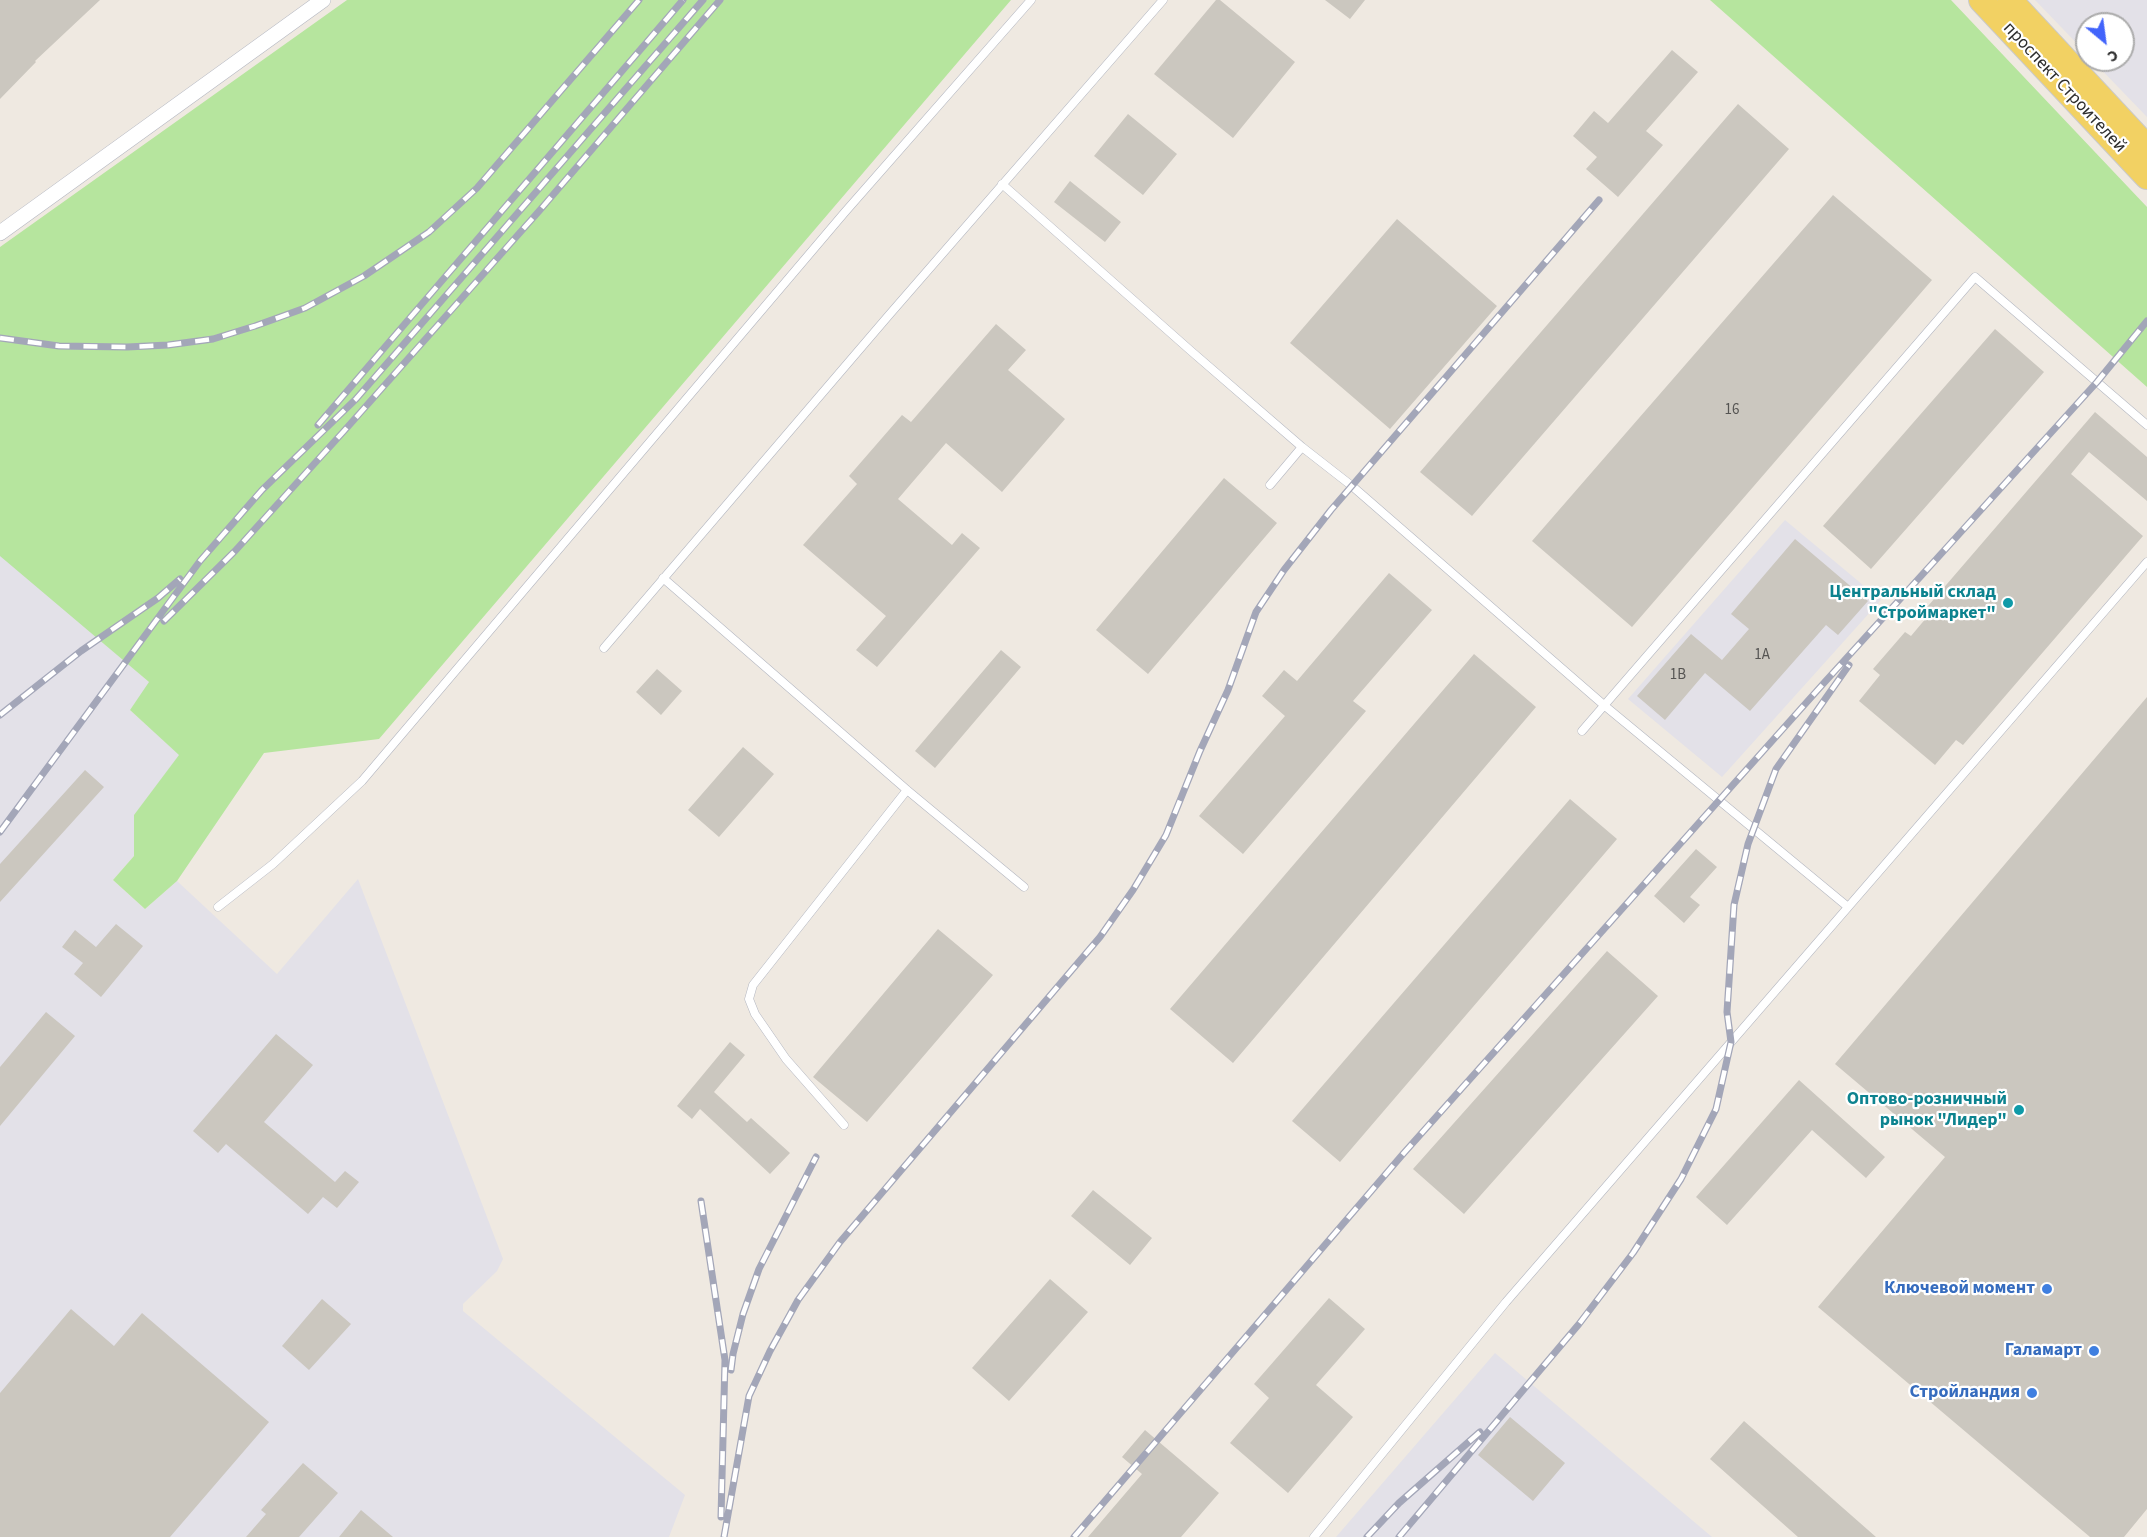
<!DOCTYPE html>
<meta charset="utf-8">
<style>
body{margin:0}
#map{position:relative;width:2147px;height:1537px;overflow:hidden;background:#efe9e1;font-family:"Source Sans 3",sans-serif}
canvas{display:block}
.north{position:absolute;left:2075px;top:12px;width:60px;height:60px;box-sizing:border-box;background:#fff;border:2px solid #ababab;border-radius:50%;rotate:151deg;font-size:16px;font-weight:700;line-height:24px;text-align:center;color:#2e2e2e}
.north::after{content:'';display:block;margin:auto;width:21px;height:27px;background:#4264fb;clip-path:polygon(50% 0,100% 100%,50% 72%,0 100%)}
</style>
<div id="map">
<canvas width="2147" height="1537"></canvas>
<div class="north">С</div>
</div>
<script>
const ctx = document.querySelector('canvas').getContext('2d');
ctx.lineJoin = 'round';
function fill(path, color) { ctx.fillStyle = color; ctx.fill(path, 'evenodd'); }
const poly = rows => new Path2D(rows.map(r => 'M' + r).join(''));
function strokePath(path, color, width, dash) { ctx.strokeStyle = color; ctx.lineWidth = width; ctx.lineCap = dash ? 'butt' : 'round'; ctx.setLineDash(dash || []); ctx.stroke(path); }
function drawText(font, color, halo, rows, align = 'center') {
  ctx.font = font + ' "Source Sans 3",sans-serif'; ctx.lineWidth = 4.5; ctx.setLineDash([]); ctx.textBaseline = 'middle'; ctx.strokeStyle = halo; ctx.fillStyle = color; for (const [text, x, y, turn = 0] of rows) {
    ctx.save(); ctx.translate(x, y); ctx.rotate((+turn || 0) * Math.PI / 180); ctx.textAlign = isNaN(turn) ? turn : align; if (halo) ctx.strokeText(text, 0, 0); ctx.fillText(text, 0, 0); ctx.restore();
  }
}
fill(poly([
 [2035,0,2147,0,2147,117,2092,60,2123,60,2123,24,2087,24,2087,54],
 [1785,520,1881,600,1722,777,1628,699],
 [0,552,150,683,130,710,180,755,135,815,134,856,113,880,145,909,177,881,277,974,358,879,503,1259,497,1271,463,1304,463,1311,685,1495,669,1537,0,1537],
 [1495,1353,1712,1537,1336,1537]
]), '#e3e1e8');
fill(poly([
 [347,0,1011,0,379,739,264,753,177,881,145,909,113,880,134,856,134,815,179,755,130,710,149,682,0,556,0,247],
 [1710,0,1951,0,2147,207,2147,387]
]), '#b6e59e');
fill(poly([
 [0,0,100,0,35,61,36,62,0,99],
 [1216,0,1220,0,1295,62,1233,138,1154,74],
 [1325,0,1365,0,1350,19],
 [1672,50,1698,72,1646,131,1663,145,1618,197,1586,169,1597,157,1573,136,1594,111,1608,123],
 [1738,104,1789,149,1472,516,1420,472],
 [1128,114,1177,154,1143,195,1094,156],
 [1070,181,1121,222,1105,242,1054,202],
 [1833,195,1932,280,1632,627,1532,541],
 [1397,219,1497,306,1390,429,1290,343],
 [996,324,1026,350,1008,370,1065,419,1002,492,946,443,898,499,952,545,962,533,980,548,877,667,856,650,886,616,803,545,857,484,849,476,902,415,911,422],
 [1995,329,2044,372,1871,569,1823,526],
 [2095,412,2147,457,2147,501,2089,452,2071,474,2143,536,1963,745,1956,740,1935,765,1859,701,1880,675,1873,669,1905,632,1911,636,1927,617,1922,613],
 [1224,478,1277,523,1148,674,1096,630],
 [1795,539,1868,601,1838,635,1826,625,1750,711,1705,673,1665,720,1637,696,1691,634,1722,660,1749,629,1731,614],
 [1389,573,1432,610,1353,701,1366,711,1243,854,1199,816,1285,716,1262,696,1284,670,1297,681],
 [1001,650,1021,667,935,768,915,751],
 [1474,654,1536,707,1233,1063,1170,1009],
 [657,669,682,691,661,715,636,692],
 [2147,697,2147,1509,2124,1537,2090,1537,1818,1307,1945,1157,1835,1064],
 [743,747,774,774,719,837,688,810],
 [85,770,104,787,0,902,0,864],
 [1570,799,1617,839,1340,1162,1292,1121],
 [1696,849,1717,867,1690,897,1700,905,1684,923,1654,896],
 [116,924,143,946,101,997,74,974,83,963,62,947,75,930,96,947],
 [938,929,993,975,867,1122,813,1077],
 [1607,951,1658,996,1464,1214,1413,1169],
 [46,1012,75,1036,0,1126,0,1067],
 [276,1034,313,1065,264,1122,335,1182,345,1171,359,1182,337,1208,323,1197,308,1214,226,1144,218,1153,193,1131],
 [730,1042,745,1055,714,1092,747,1122,751,1118,790,1153,770,1174,700,1109,692,1119,677,1106],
 [1799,1080,1885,1157,1866,1178,1812,1130,1727,1225,1696,1197],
 [1093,1190,1152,1238,1130,1265,1071,1216],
 [1050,1279,1088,1312,1009,1401,972,1368],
 [1329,1298,1365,1329,1316,1385,1353,1417,1288,1493,1230,1443,1269,1398,1254,1384],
 [322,1299,351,1324,309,1370,282,1346],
 [71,1309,114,1346,142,1313,269,1422,170,1537,0,1537,0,1393],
 [1510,1417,1565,1463,1533,1501,1478,1455],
 [1744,1421,1876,1537,1798,1537,1710,1459],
 [1145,1430,1219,1493,1181,1537,1088,1537,1142,1474,1122,1457],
 [303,1463,338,1493,299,1537,246,1537,266,1514,261,1510],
 [361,1510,393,1537,339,1537]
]), '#cbc7bf');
const service = poly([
 [1002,184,1191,351,1302,447,1352,486,1605,706,1848,907],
 [1270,485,1302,447],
 [663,578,907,790,1024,887],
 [604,648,889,315,1163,0],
 [1582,731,1975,277,2147,425],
 [218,907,273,864,362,781,845,212,1031,0],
 [844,1125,786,1059,755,1014,749,999,753,985,907,790],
 [1314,1537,1506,1302,2147,562]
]);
const minor = poly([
 [0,233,323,0]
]);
const primary = poly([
 [1981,0,2147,177],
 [2010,0,2147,147]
]);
strokePath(service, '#b4b7c1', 9);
strokePath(minor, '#b4b7c1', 16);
strokePath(primary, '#c9c9c9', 26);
strokePath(service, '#fff', 8);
strokePath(minor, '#fff', 15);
strokePath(primary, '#f2d163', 24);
const rail = poly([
 [0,338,59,346,127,347,168,345,213,339,255,326,305,308,364,276,429,232,477,188,639,0],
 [318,425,683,0],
 [164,621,235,551,344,431,540,210,720,0],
 [0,715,81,651,158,598,180,579],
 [0,832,200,561,262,490,356,399,703,0],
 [701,1201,725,1360,721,1517],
 [731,1370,733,1354,743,1314,759,1269,816,1157],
 [724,1537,749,1396,770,1351,798,1300,840,1242,1100,937,1133,890,1166,835,1200,751,1228,690,1256,612,1284,570,1331,510,1599,200],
 [1074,1537,1403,1154,1823,684,2097,382,2147,321],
 [1367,1537,1399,1503,1480,1432],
 [1399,1537,1579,1324,1633,1253,1681,1179,1716,1109,1731,1042,1727,1012,1734,905,1748,844,1776,769,1849,665]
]);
strokePath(rail, '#a3a6b8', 7);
strokePath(rail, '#fff', 4.5, [14]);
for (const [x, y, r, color] of [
 [2008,603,6,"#0f9aa8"],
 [2019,1110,6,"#0f9aa8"],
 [2047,1289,6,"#3f7fe0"],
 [2094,1351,6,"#3f7fe0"],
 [2032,1393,6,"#3f7fe0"]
]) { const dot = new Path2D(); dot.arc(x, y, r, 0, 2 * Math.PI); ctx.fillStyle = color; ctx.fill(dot); strokePath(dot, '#fff', 2); }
drawText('15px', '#555452', null, [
 ["16",1732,411],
 ["1А",1762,656],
 ["1В",1678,676]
]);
drawText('18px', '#2e2e2e', '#fff', [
 ["проспект Строителей",2064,88,47]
]);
drawText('bold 18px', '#0d838f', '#fff', [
 ["Центральный склад",1996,593],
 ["\"Строймаркет\"",1996,614],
 ["Оптово-розничный",2007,1100],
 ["рынок \"Лидер\"",2007,1121]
], 'right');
drawText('bold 18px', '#366cbe', '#fff', [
 ["Ключевой момент",2035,1289],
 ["Галамарт",2082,1351],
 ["Стройландия",2020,1393]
], 'right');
</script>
